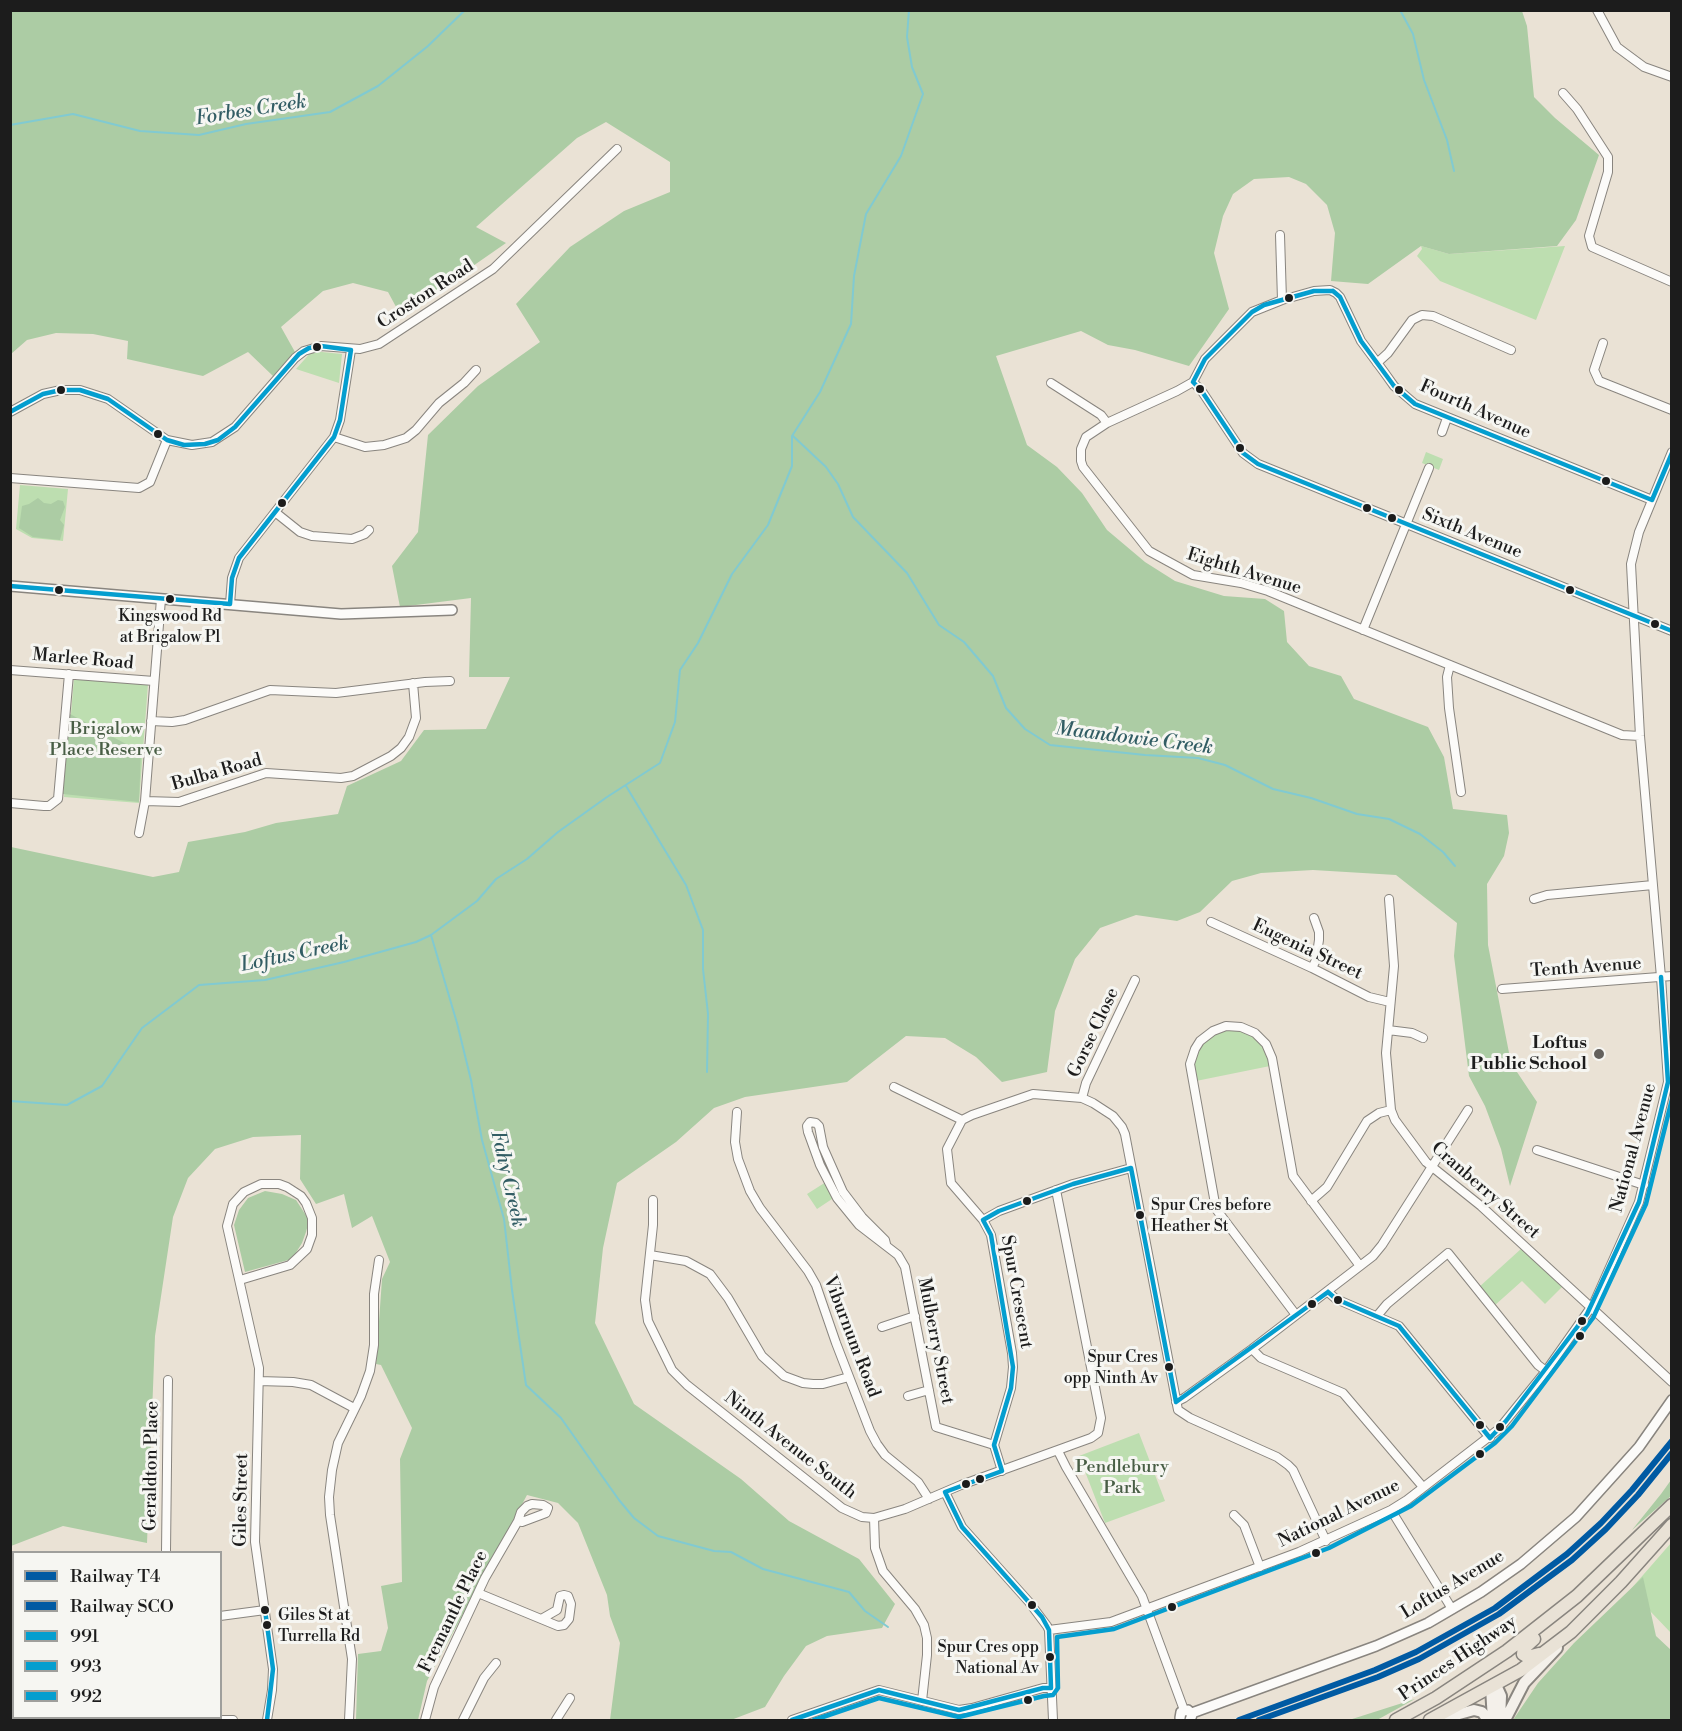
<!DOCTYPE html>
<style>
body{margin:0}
#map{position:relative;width:1682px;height:1731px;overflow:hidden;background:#eae2d5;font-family:"Libre Bodoni",serif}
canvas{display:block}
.frame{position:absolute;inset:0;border:12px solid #1c1c1c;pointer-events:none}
.legend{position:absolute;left:12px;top:1551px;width:210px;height:168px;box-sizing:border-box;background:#f6f6f2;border:2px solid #9f9f9c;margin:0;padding:8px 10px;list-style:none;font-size:18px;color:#1c1c1c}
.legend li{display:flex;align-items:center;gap:12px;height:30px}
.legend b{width:30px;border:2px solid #9f9f9c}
</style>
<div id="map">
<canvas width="1682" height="1731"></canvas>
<div class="frame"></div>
<ul class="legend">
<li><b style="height:8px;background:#005aa3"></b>Railway T4</li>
<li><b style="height:8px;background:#005aa3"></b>Railway SCO</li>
<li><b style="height:8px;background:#049ecf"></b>991</li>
<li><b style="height:8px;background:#049ecf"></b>993</li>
<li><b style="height:8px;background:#049ecf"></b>992</li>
</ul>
</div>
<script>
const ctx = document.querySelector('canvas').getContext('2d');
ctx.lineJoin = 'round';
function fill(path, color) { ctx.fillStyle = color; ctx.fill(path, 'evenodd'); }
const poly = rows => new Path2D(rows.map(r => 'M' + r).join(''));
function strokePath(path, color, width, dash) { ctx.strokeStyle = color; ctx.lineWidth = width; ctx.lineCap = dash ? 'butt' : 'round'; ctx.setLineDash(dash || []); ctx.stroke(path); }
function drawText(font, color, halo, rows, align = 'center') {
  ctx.font = font + ' "Libre Bodoni",serif'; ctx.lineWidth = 6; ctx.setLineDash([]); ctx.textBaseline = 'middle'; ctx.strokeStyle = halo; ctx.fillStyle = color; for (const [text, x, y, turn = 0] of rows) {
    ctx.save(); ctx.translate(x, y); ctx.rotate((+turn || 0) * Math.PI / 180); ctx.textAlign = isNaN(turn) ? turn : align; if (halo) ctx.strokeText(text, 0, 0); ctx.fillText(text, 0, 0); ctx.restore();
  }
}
fill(poly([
 [1421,246,1449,254,1565,246,1536,320,1440,281,1417,256,1422,249],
 [312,351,342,354,339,383,296,369],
 [1426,452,1443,459,1439,470,1422,463],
 [20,485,68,489,63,541,32,538,16,529],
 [74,678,148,684,139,803,64,797],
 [1225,1029,1238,1029,1249,1033,1259,1040,1266,1050,1270,1066,1196,1081,1194,1063,1197,1050,1204,1040,1214,1033],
 [826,1182,835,1197,817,1209,807,1194],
 [1522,1248,1562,1287,1545,1304,1522,1281,1494,1306,1478,1288],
 [1139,1433,1165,1501,1105,1523,1079,1456],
 [1671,1543,1671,1633,1630,1590]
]), '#bddeb0');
fill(poly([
 [11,11,1522,11,1527,26,1534,97,1555,118,1599,155,1576,220,1557,246,1449,254,1421,246,1368,284,1331,281,1335,233,1327,205,1306,184,1289,177,1254,179,1233,194,1223,216,1214,253,1229,309,1189,366,1135,350,1108,345,1081,331,996,356,1027,445,1057,467,1082,493,1107,530,1145,562,1175,581,1224,596,1265,599,1284,611,1287,642,1309,666,1341,676,1354,699,1428,727,1444,757,1453,809,1507,815,1509,833,1504,856,1487,884,1488,945,1511,1063,1537,1102,1510,1186,1501,1149,1485,1106,1469,1076,1454,956,1457,923,1396,875,1313,870,1261,873,1232,881,1200,912,1177,921,1136,915,1100,928,1075,959,1055,1011,1047,1072,1002,1082,976,1057,945,1038,906,1036,847,1082,745,1097,714,1108,676,1142,617,1183,603,1248,595,1323,634,1404,741,1479,789,1521,859,1559,895,1604,882,1628,827,1636,806,1646,784,1676,765,1707,731,1720,610,1720,620,1643,610,1616,607,1595,578,1523,558,1503,527,1495,427,1681,418,1720,356,1720,358,1654,381,1651,388,1628,381,1586,402,1582,400,1459,412,1428,381,1365,376,1364,382,1279,390,1262,372,1216,352,1228,344,1194,316,1204,300,1179,301,1135,253,1137,215,1149,188,1178,173,1217,155,1336,147,1543,63,1526,11,1546,11,847,153,877,179,872,188,842,245,832,276,823,338,814,347,786,401,761,424,730,486,729,510,677,469,677,471,598,400,607,392,566,418,532,428,435,478,386,540,342,516,304,570,247,624,211,670,192,670,162,606,122,577,138,476,227,506,243,401,316,388,292,353,283,323,291,281,327,295,352,273,376,248,352,203,376,127,359,128,341,93,334,56,333,27,340,11,354],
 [38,498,44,503,51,504,58,500,63,501,65,507,60,520,64,525,60,540,33,537,19,528,22,506,29,504],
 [70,714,141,752,139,802,63,794],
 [265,1191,282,1194,296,1200,309,1220,306,1232,302,1243,292,1259,245,1272,234,1225,239,1210,248,1198],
 [1671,1480,1671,1496,1632,1530,1661,1494],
 [1643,1577,1656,1636,1671,1650,1671,1720,1513,1720,1538,1683,1574,1643],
 [1415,1699,1377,1720,1349,1720]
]), '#accca4');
strokePath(poly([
 [1400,10,1413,34,1424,80,1447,140,1454,171],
 [10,125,73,114,140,131,199,135,246,124,330,112,378,86,428,46,465,10],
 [793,436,826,467,838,484,853,517,907,573,939,625,964,642,993,676,1006,708,1025,729,1050,745,1145,755,1198,758,1225,765,1273,789,1311,798,1357,814,1389,819,1420,834,1443,852,1455,866],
 [626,786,686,885,703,930,703,969,708,1014,707,1072],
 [431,935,457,1023,471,1080,482,1140,504,1219,512,1290,526,1385,561,1418,619,1500,634,1518,658,1536,714,1551,731,1552,763,1569,849,1592,865,1611,888,1627],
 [10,1101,67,1105,102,1086,142,1028,199,985,265,980,344,962,416,942,431,935,477,901,496,879,527,859,558,832,607,797,660,763,675,722,680,670,698,643,732,574,768,525,792,466,792,436,820,392,851,324,854,276,866,214,901,156,923,94,912,67,907,37,909,10]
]), '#81cad1', 2);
const minor = poly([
 [1597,10,1617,47,1644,67,1672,77],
 [1563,93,1577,109,1608,157,1608,172,1589,236,1592,247,1672,282],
 [1280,235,1282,300],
 [1603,343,1594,370,1599,381,1672,410],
 [1377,363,1388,353,1412,320,1422,315,1433,316,1511,350],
 [1193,382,1177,391,1107,423,1086,437,1081,449,1081,461,1083,467,1149,551,1193,575,1241,583,1268,591,1622,735,1640,736],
 [1193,382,1205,359,1252,312,1282,300,1314,291,1330,290,1336,293,1340,297,1361,341,1384,372,1394,386,1415,404,1652,500],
 [1193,382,1201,390,1243,453,1258,464,1672,631],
 [1051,383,1101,415,1107,423],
 [10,412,43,394,61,390,80,390,108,399,167,440,192,445,212,442,235,427,295,358,304,351,321,346,360,349,379,344,493,269,617,149],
 [1442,432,1447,418],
 [334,437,365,447,384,445,406,438,416,430,439,403,464,383,476,370],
 [10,478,139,488,150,482,167,440],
 [275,512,300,532,312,536,352,539,365,534,369,530],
 [230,604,232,578,239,558,334,437,340,420,351,350],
 [1363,630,1429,468],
 [1450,665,1447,677,1449,708,1461,792],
 [10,670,154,681],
 [151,721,172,722,185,720,270,690,336,693,425,682,450,681],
 [145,801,179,802,266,773,341,778,353,776,391,756,401,748,409,737,416,718,413,683],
 [10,803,44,806,49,806,58,799,69,674],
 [139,833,145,801,161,599],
 [1389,899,1394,966,1386,1053,1391,1110,1395,1120,1426,1162,1481,1206,1672,1382],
 [1534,899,1547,895,1653,885],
 [1211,922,1312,968,1369,997,1390,1002],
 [1312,968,1316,960,1319,940,1319,932,1314,918],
 [1502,989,1672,976],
 [1388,1030,1412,1033,1423,1038],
 [894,1087,962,1120],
 [1082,1098,1086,1083,1135,980],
 [737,1112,735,1142,738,1159,750,1191,760,1208,808,1271,816,1285,836,1343,870,1431,877,1444,885,1455,918,1482,929,1499],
 [1537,1150,1644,1185],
 [653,1200,653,1225,645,1300,648,1321,672,1370,687,1385,842,1508,862,1517,874,1518,905,1509,961,1485,1091,1438,1098,1433,1101,1418,1056,1190],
 [1311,1201,1327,1187,1367,1121,1379,1113,1391,1110],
 [983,1220,999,1211,1073,1184,1131,1168],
 [886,1244,885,1240,862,1217,843,1192,823,1147,819,1126,816,1123,810,1122,807,1126,808,1132,820,1165,837,1198,859,1225,898,1255,905,1267,936,1427,994,1445],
 [650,1255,686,1261,710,1274,728,1298,762,1356,784,1376,803,1383,813,1384,823,1384,849,1377],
 [240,1280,290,1265,307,1249,312,1235,312,1218,306,1203,301,1196,287,1187,279,1184,261,1184,244,1192,233,1204,227,1226,259,1368,255,1542,273,1669,272,1690,267,1720],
 [1328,1292,1336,1299,1399,1326,1490,1438],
 [1296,1315,1216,1209,1190,1064,1195,1049,1200,1041,1213,1031,1226,1026,1241,1027,1255,1033,1266,1044,1272,1058,1293,1176,1360,1266],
 [1377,1316,1387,1304,1448,1253,1538,1365,1546,1371],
 [882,1327,915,1316],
 [1252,1349,1261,1358,1343,1393,1423,1487],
 [259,1381,293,1382,311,1385,354,1408],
 [908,1396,929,1390],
 [1176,1402,1184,1398,1252,1349,1373,1256,1382,1245,1468,1110],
 [1058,1451,1066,1467,1142,1596,1184,1710],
 [1002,1471,994,1445,1011,1388,1013,1367,1012,1353,991,1235,983,1220,951,1183,947,1149,962,1120,972,1115,1033,1094,1082,1098,1093,1103,1113,1116,1122,1127,1125,1134,1178,1410,1190,1418,1277,1457,1288,1465,1293,1470,1326,1541],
 [945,1492,962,1527,1029,1602,1047,1626,1049,1630,1053,1720],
 [1391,1510,1452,1609],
 [1234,1515,1244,1525,1260,1567],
 [874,1518,875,1548,883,1571,915,1609,924,1625,927,1638,927,1655,922,1701],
 [166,1552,168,1380],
 [10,1585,14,1584],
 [478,1593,558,1626,564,1625,569,1619,571,1604,568,1596,564,1595,560,1596,557,1610,543,1618],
 [220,1616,265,1610],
 [1049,1630,1111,1622,1299,1552,1391,1510,1407,1500,1499,1429,1546,1371,1594,1303,1639,1202,1668,1082,1661,977,1640,736,1631,564,1639,532,1672,452],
 [100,1720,104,1718],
 [223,1720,233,1720],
 [349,1720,352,1659,330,1515,329,1497,332,1470,338,1443,361,1396,370,1371,374,1345,374,1294,379,1260],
 [425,1720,434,1687,485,1578,518,1521,521,1512,527,1506,532,1504,543,1505,548,1508,546,1513,522,1522,518,1521],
 [463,1720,484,1678,496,1663],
 [556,1720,570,1698],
 [792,1720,879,1690,959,1710,972,1708,1043,1688,1051,1688]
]);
const tertiary = poly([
 [10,586,341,614,452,610],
 [1192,1713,1376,1646,1428,1623,1481,1592,1521,1564,1576,1517,1639,1447,1672,1400],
 [1180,1718,1181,1712,1188,1710,1192,1715,1190,1720]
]);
const secondary = poly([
 [1496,1685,1501,1696,1500,1720],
 [1491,1688,1493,1720],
 [1441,1719,1474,1710,1482,1712,1488,1720],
 [1505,1720,1524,1683,1557,1648]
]);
const trunk = poly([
 [1534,1639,1524,1648,1523,1654,1528,1657,1539,1654],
 [1396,1720,1436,1698,1507,1651,1577,1596,1672,1505],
 [1430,1720,1521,1670,1571,1632,1621,1582,1672,1525]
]);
strokePath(minor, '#89857f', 10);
strokePath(tertiary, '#89857f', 12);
strokePath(secondary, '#89857f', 14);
strokePath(trunk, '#89857f', 15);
strokePath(minor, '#fcfbf9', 8);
strokePath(tertiary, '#fcfbf9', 9);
strokePath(secondary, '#f4f0ea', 10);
strokePath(trunk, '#e9e2d6', 12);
strokePath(poly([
 [1333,291,1340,297,1361,341,1394,386,1415,404,1652,500],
 [1193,382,1201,390,1243,453,1258,464,1672,631],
 [1193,382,1205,359,1252,312,1264,305,1314,291,1333,291],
 [1652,500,1672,453],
 [1131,1168,1176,1402],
 [983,1220,991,1235,1013,1367,1011,1388,994,1445,1002,1471],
 [983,1220,999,1211,1073,1184,1131,1168],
 [1328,1292,1336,1299,1399,1326,1490,1438],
 [1176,1402,1328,1292],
 [1490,1438,1506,1421,1587,1314,1639,1202,1668,1082,1661,977],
 [945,1492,962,1527,1042,1617,1049,1630,1051,1688],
 [945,1492,1002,1471],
 [265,1610,273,1669,267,1720],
 [792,1720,879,1690,959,1710,1043,1688,1051,1688]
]), '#049ecf', 4.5);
strokePath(poly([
 [814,1720,879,1698,959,1717,1044,1696,1053,1695,1058,1688,1057,1637,1114,1629,1329,1548,1411,1506,1495,1443,1512,1426,1593,1318,1646,1204,1672,1099]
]), '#049ecf', 4.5);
strokePath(poly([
 [10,412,43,394,61,390,80,390,108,399,167,440,184,445,205,444,218,440,235,427,299,354,309,348,321,346,351,350,340,420,334,437,239,558,232,578,230,604,10,586]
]), '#049ecf', 4.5);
strokePath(poly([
 [1239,1720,1375,1670,1416,1652,1495,1608,1567,1554,1601,1523,1632,1490,1672,1441]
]), '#005aa3', 6);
strokePath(poly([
 [1259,1720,1378,1677,1419,1659,1499,1614,1572,1560,1606,1529,1638,1495,1672,1453]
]), '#005aa3', 6);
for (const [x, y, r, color] of [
 [1289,298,5,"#1c1c1c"],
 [317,347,5,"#1c1c1c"],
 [1200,389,5,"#1c1c1c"],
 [61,390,5,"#1c1c1c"],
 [1399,390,5,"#1c1c1c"],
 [158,434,5,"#1c1c1c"],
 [1240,448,5,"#1c1c1c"],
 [1606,481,5,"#1c1c1c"],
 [282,503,5,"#1c1c1c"],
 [1367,508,5,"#1c1c1c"],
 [1392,518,5,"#1c1c1c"],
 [59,590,5,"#1c1c1c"],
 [1570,590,5,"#1c1c1c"],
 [170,599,5,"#1c1c1c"],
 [1655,624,5,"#1c1c1c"],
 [1599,1054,6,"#64615d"],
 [1027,1201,5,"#1c1c1c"],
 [1140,1215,5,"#1c1c1c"],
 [1338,1300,5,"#1c1c1c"],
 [1312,1304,5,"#1c1c1c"],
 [1582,1321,5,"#1c1c1c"],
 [1580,1336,5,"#1c1c1c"],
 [1169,1367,5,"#1c1c1c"],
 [1480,1425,5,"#1c1c1c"],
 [1500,1427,5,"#1c1c1c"],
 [1480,1454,5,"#1c1c1c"],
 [980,1479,5,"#1c1c1c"],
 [966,1484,5,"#1c1c1c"],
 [1316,1553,5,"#1c1c1c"],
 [1032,1605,5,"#1c1c1c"],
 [1172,1607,5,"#1c1c1c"],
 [265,1610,5,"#1c1c1c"],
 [267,1625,5,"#1c1c1c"],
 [1050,1657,5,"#1c1c1c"],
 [1028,1700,5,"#1c1c1c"]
]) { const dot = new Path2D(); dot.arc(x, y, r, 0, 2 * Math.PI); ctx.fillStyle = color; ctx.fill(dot); strokePath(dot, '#f6f6f2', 2); }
drawText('16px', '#1c1c1c', '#f6f6f2', [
 ["Kingswood Rd",170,617,"center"],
 ["at Brigalow Pl",170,638,"center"],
 ["Spur Cres before",1151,1206],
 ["Heather St",1151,1227],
 ["Spur Cres",1158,1358,"right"],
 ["opp Ninth Av",1158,1379,"right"],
 ["Giles St at",278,1616],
 ["Turrella Rd",278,1637],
 ["Spur Cres opp",1039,1648,"right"],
 ["National Av",1039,1669,"right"]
], 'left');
drawText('18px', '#1c1c1c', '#f6f6f2', [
 ["Croston Road",426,295,-33],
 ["Fourth Avenue",1475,410,24],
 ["Sixth Avenue",1472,534,22],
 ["Eighth Avenue",1244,572,17],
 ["Marlee Road",83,660,5],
 ["Bulba Road",217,773,-16],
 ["Eugenia Street",1307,950,25],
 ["Tenth Avenue",1586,968,-4],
 ["Gorse Close",1094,1033,-65],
 ["National Avenue",1634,1148,-75],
 ["Cranberry Street",1485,1191,41],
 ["Spur Crescent",1016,1292,80],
 ["Viburnum Road",851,1337,69],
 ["Mulberry Street",935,1341,79],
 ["Ninth Avenue South",790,1446,38],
 ["Geraldton Place",152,1466,-89],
 ["Giles Street",242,1500,-89],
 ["National Avenue",1339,1514,-26],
 ["Loftus Avenue",1453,1585,-31],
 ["Fremantle Place",454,1612,-64],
 ["Princes Highway",1458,1659,-34]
]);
drawText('18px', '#485e45', '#f6f6f2', [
 ["Brigalow",106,730],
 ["Place Reserve",106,751],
 ["Pendlebury",1122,1468],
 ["Park",1122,1489]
]);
drawText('bold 18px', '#1c1c1c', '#f6f6f2', [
 ["Loftus",1587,1044],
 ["Public School",1587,1065]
], 'right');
drawText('italic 20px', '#325d64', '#f6f6f2', [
 ["Forbes Creek",251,111,-9],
 ["Maandowie Creek",1134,739,7],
 ["Loftus Creek",295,955,-12],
 ["Fahy Creek",507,1179,77]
]);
</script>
